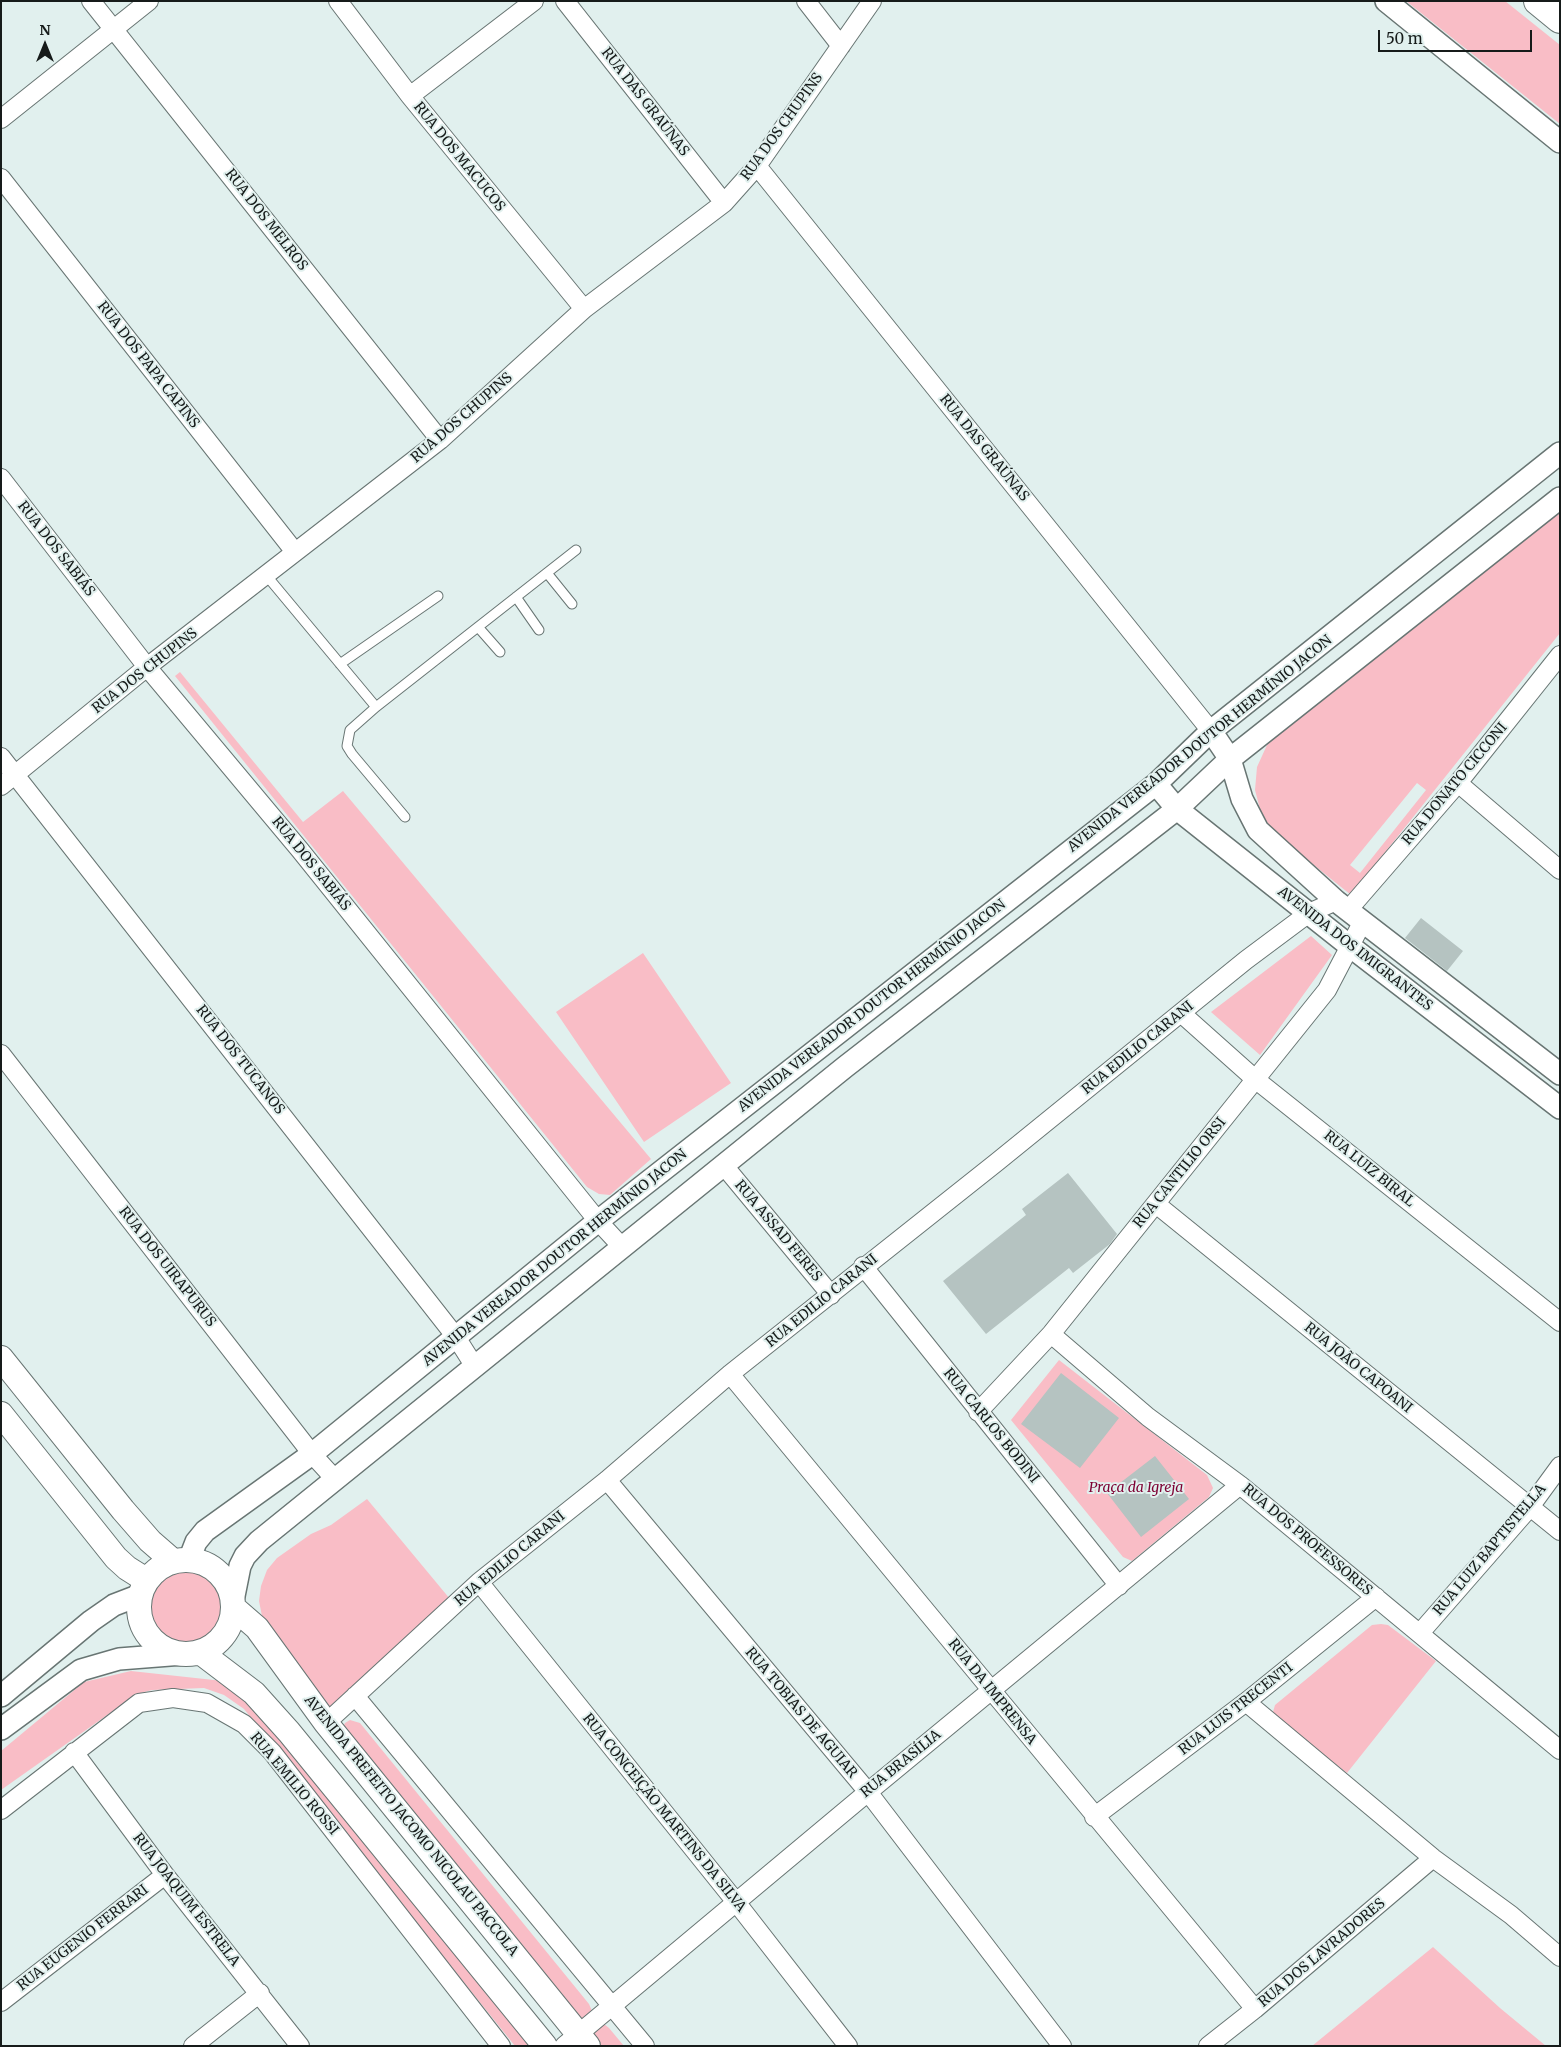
<!DOCTYPE html>
<meta charset="utf-8">
<style>
body{margin:0}
#map{position:relative;width:1561px;height:2047px;overflow:hidden;background:#e1f0ee;font-family:Merriweather,serif}
canvas{display:block}
.frame{position:absolute;inset:0;border:2px solid #161b1a;pointer-events:none}
.north{position:absolute;left:20px;top:20px;width:50px;height:50px;-webkit-text-stroke:4px #e1f0ee;paint-order:stroke;rotate:0deg;font-size:14px;font-weight:700;line-height:20px;text-align:center;color:#161b1a}
.north::after{content:'';display:block;margin:auto;width:18px;height:22px;background:#161b1a;clip-path:polygon(50% 0,100% 100%,50% 72%,0 100%)}
.scale{position:absolute;left:1378px;top:30px;width:154px;height:22px;box-sizing:border-box;border:2px solid #161b1a;border-top:0;padding-left:6px;font-size:15px;line-height:18px;white-space:nowrap;color:#161b1a;-webkit-text-stroke:4px #e1f0ee;paint-order:stroke}
</style>
<div id="map">
<canvas width="1561" height="2047"></canvas>
<div class="frame"></div>
<div class="north">N</div>
<div class="scale">50 m</div>
</div>
<script>
const ctx = document.querySelector('canvas').getContext('2d');
ctx.lineJoin = 'round';
function fill(path, color) { ctx.fillStyle = color; ctx.fill(path, 'evenodd'); }
const poly = rows => new Path2D(rows.map(r => 'M' + r).join(''));
function strokePath(path, color, width, dash) { ctx.strokeStyle = color; ctx.lineWidth = width; ctx.lineCap = dash ? 'butt' : 'round'; ctx.setLineDash(dash || []); ctx.stroke(path); }
function drawText(font, color, halo, rows, align = 'center') {
  ctx.font = font + ' Merriweather,serif'; ctx.lineWidth = 4; ctx.setLineDash([]); ctx.textBaseline = 'middle'; ctx.strokeStyle = halo; ctx.fillStyle = color; for (const [text, x, y, turn = 0] of rows) {
    ctx.save(); ctx.translate(x, y); ctx.rotate((+turn || 0) * Math.PI / 180); ctx.textAlign = isNaN(turn) ? turn : align; if (halo) ctx.strokeText(text, 0, 0); ctx.fillText(text, 0, 0); ctx.restore();
  }
}
fill(poly([
 [1406,1,1505,1,1560,45,1560,124],
 [1560,507,1560,633,1351,895,1274,833,1261,813,1255,790,1257,767,1267,745,1274,735],
 [1417,783,1426,790,1360,873,1350,865],
 [180,672,303,822,343,791,651,1159,610,1195,599,1194,587,1187,175,676],
 [1311,936,1332,955,1260,1055,1211,1012],
 [643,953,731,1083,644,1142,556,1012],
 [1059,1360,1207,1475,1213,1488,1209,1497,1132,1561,1123,1557,1011,1420],
 [367,1499,450,1599,328,1714,263,1621,259,1601,261,1586,267,1570,277,1558,311,1534,331,1525],
 '147 1606a37 37 0 1 1 74 0a37 37 0 1 1-74 0Z',
 [1381,1624,1388,1625,1436,1661,1347,1773,1277,1718,1273,1712,1275,1705,1372,1625],
 [131,1671,223,1681,261,1708,533,2046,515,2046,244,1709,224,1695,204,1688,152,1690,137,1694,1,1790,1,1751,84,1682],
 [350,1720,360,1723,589,2004,592,2011,591,2017,577,2021,342,1729,345,1723],
 [1433,1947,1500,2008,1546,2046,1312,2046],
 [604,2024,609,2028,624,2046,595,2046,591,2028]
]), '#f9bdc6');
fill(poly([
 [1421,918,1463,951,1447,971,1405,938],
 [1068,1173,1117,1234,1110,1244,1073,1273,1069,1268,986,1334,943,1281,1026,1215,1022,1209],
 [1061,1373,1119,1418,1080,1468,1021,1424],
 [1155,1456,1189,1499,1141,1537,1107,1493]
]), '#b5c3c1');
const service = poly([
 [547,573,572,604],
 [266,575,376,707],
 [516,597,539,630],
 [478,627,500,652],
 [340,664,438,596],
 [405,817,352,754,347,746,350,730,376,707,576,550]
]);
const minor = poly([
 [91,1,440,440],
 [338,1,410,96,584,309],
 [565,1,724,203],
 [806,1,841,46],
 [410,96,534,1],
 [1,119,149,1],
 [757,166,1211,731],
 [1,178,295,552],
 [1,478,147,667,300,850,598,1221,623,1248],
 [1,757,456,1337,475,1367],
 [1458,783,1560,870],
 [1,786,147,667,440,440,584,309,724,203,757,166,872,1],
 [1348,910,1458,783,1560,655],
 [1181,1013,1255,1079,1560,1322],
 [1,1054,312,1454,334,1478],
 [725,1167,831,1295],
 [1156,1204,1560,1531],
 [863,1266,1119,1586],
 [1051,1334,1148,1417,1240,1485,1560,1750],
 [730,1374,1255,2009],
 [978,1412,1051,1334,1327,990,1363,921],
 [607,1480,868,1792,1062,2046],
 [479,1582,736,1902,848,2046],
 [1420,1633,1530,1507,1560,1466],
 [355,1696,645,2046],
 [1246,1702,1433,1858,1511,1915,1560,1957],
 [326,1723,479,1582,607,1480,730,1374,997,1162,1246,960,1309,913,1336,901],
 [74,1752,165,1875,300,2046],
 [1,1810,139,1703,173,1698,207,1703,244,1724,272,1752,501,2046],
 [1094,1817,1246,1702,1376,1597],
 [1,2002,165,1875],
 [193,2046,260,1993],
 [564,2046,868,1792,1240,1485],
 [1208,2046,1255,2009,1433,1858]
]);
const tertiary = poly([
 [1386,1,1560,142],
 [1211,731,1230,759,1242,799,1258,830,1336,901,1560,1074],
 [1156,784,1177,809,1351,947,1560,1108],
 [189,1560,196,1542,205,1531,312,1454,598,1221,1156,784,1211,731,1560,453],
 [233,1601,240,1566,245,1556,259,1541,845,1067,1177,809,1230,759,1560,498],
 [1,1696,91,1621,114,1605,140,1595],
 [1,1729,81,1670,119,1659,183,1654]
]);
const secondary = poly([
 [1,1358,123,1510,150,1541,173,1561],
 [1,1414,116,1558,127,1568,146,1580],
 '139 1607a47 47 0 1 1 94 0a47 47 0 1 1-94 0Z',
 [234,1608,257,1628,326,1723,588,2046],
 [200,1652,254,1693,289,1732,545,2046]
]);
const motorway = poly([
 [1538,1,1560,19]
]);
strokePath(service, '#687573', 11);
strokePath(minor, '#687573', 20);
strokePath(tertiary, '#687573', 24);
strokePath(secondary, '#687573', 26);
strokePath(motorway, '#687573', 30);
strokePath(service, '#fff', 9);
strokePath(minor, '#fff', 18);
strokePath(tertiary, '#fff', 21);
strokePath(secondary, '#fff', 24);
strokePath(motorway, '#fff', 28);
drawText('14px', '#161b1a', '#e1f0ee', [
 ["RUA DAS GRAÚNAS",645,102,52],
 ["RUA DOS CHUPINS",782,127,-54],
 ["RUA DOS MACUCOS",459,157,51],
 ["RUA DOS MELROS",266,220,52],
 ["RUA DOS PAPA CAPINS",148,365,52],
 ["RUA DOS CHUPINS",462,418,-41],
 ["RUA DAS GRAÚNAS",984,448,51],
 ["RUA DOS SABIÁS",56,549,52],
 ["RUA DOS CHUPINS",145,671,-38],
 ["AVENIDA VEREADOR DOUTOR HERMÍNIO JACON",1200,744,-39],
 ["RUA DONATO CICCONI",1455,784,-50],
 ["RUA DOS SABIÁS",311,864,51],
 ["AVENIDA DOS IMIGRANTES",1355,949,38],
 ["AVENIDA VEREADOR DOUTOR HERMÍNIO JACON",872,1006,-38],
 ["RUA EDILIO CARANI",1138,1048,-39],
 ["RUA DOS TUCANOS",240,1060,52],
 ["RUA LUIZ BIRAL",1369,1169,39],
 ["RUA CANTILIO ORSI",1180,1173,-51],
 ["RUA ASSAD FERES",778,1231,50],
 ["AVENIDA VEREADOR DOUTOR HERMÍNIO JACON",555,1258,-39],
 ["RUA DOS UIRAPURUS",167,1267,52],
 ["RUA EDILIO CARANI",822,1301,-39],
 ["RUA JOÃO CAPOANI",1358,1368,39],
 ["RUA CARLOS BODINI",991,1426,51],
 ["RUA DOS PROFESSORES",1307,1540,40],
 ["RUA LUIZ BAPTISTELLA",1490,1550,-50],
 ["RUA EDILIO CARANI",510,1559,-40],
 ["RUA DA IMPRENSA",992,1692,51],
 ["RUA LUIS TRECENTI",1236,1709,-38],
 ["RUA TOBIAS DE AGUIAR",801,1713,50],
 ["RUA BRASÍLIA",901,1764,-39],
 ["RUA EMILIO ROSSI",294,1784,50],
 ["RUA CONCEIÇÃO MARTINS DA SILVA",664,1813,51],
 ["AVENIDA PREFEITO JACOMO NICOLAU PACCOLA",411,1826,51],
 ["RUA JOAQUIM ESTRELA",186,1900,52],
 ["RUA EUGENIO FERRARI",83,1938,-38],
 ["RUA DOS LAVRADORES",1322,1953,-40]
]);
drawText('italic 14px', '#7e0133', '#e1f0ee', [
 ["Praça da Igreja",1136,1488]
]);
</script>
